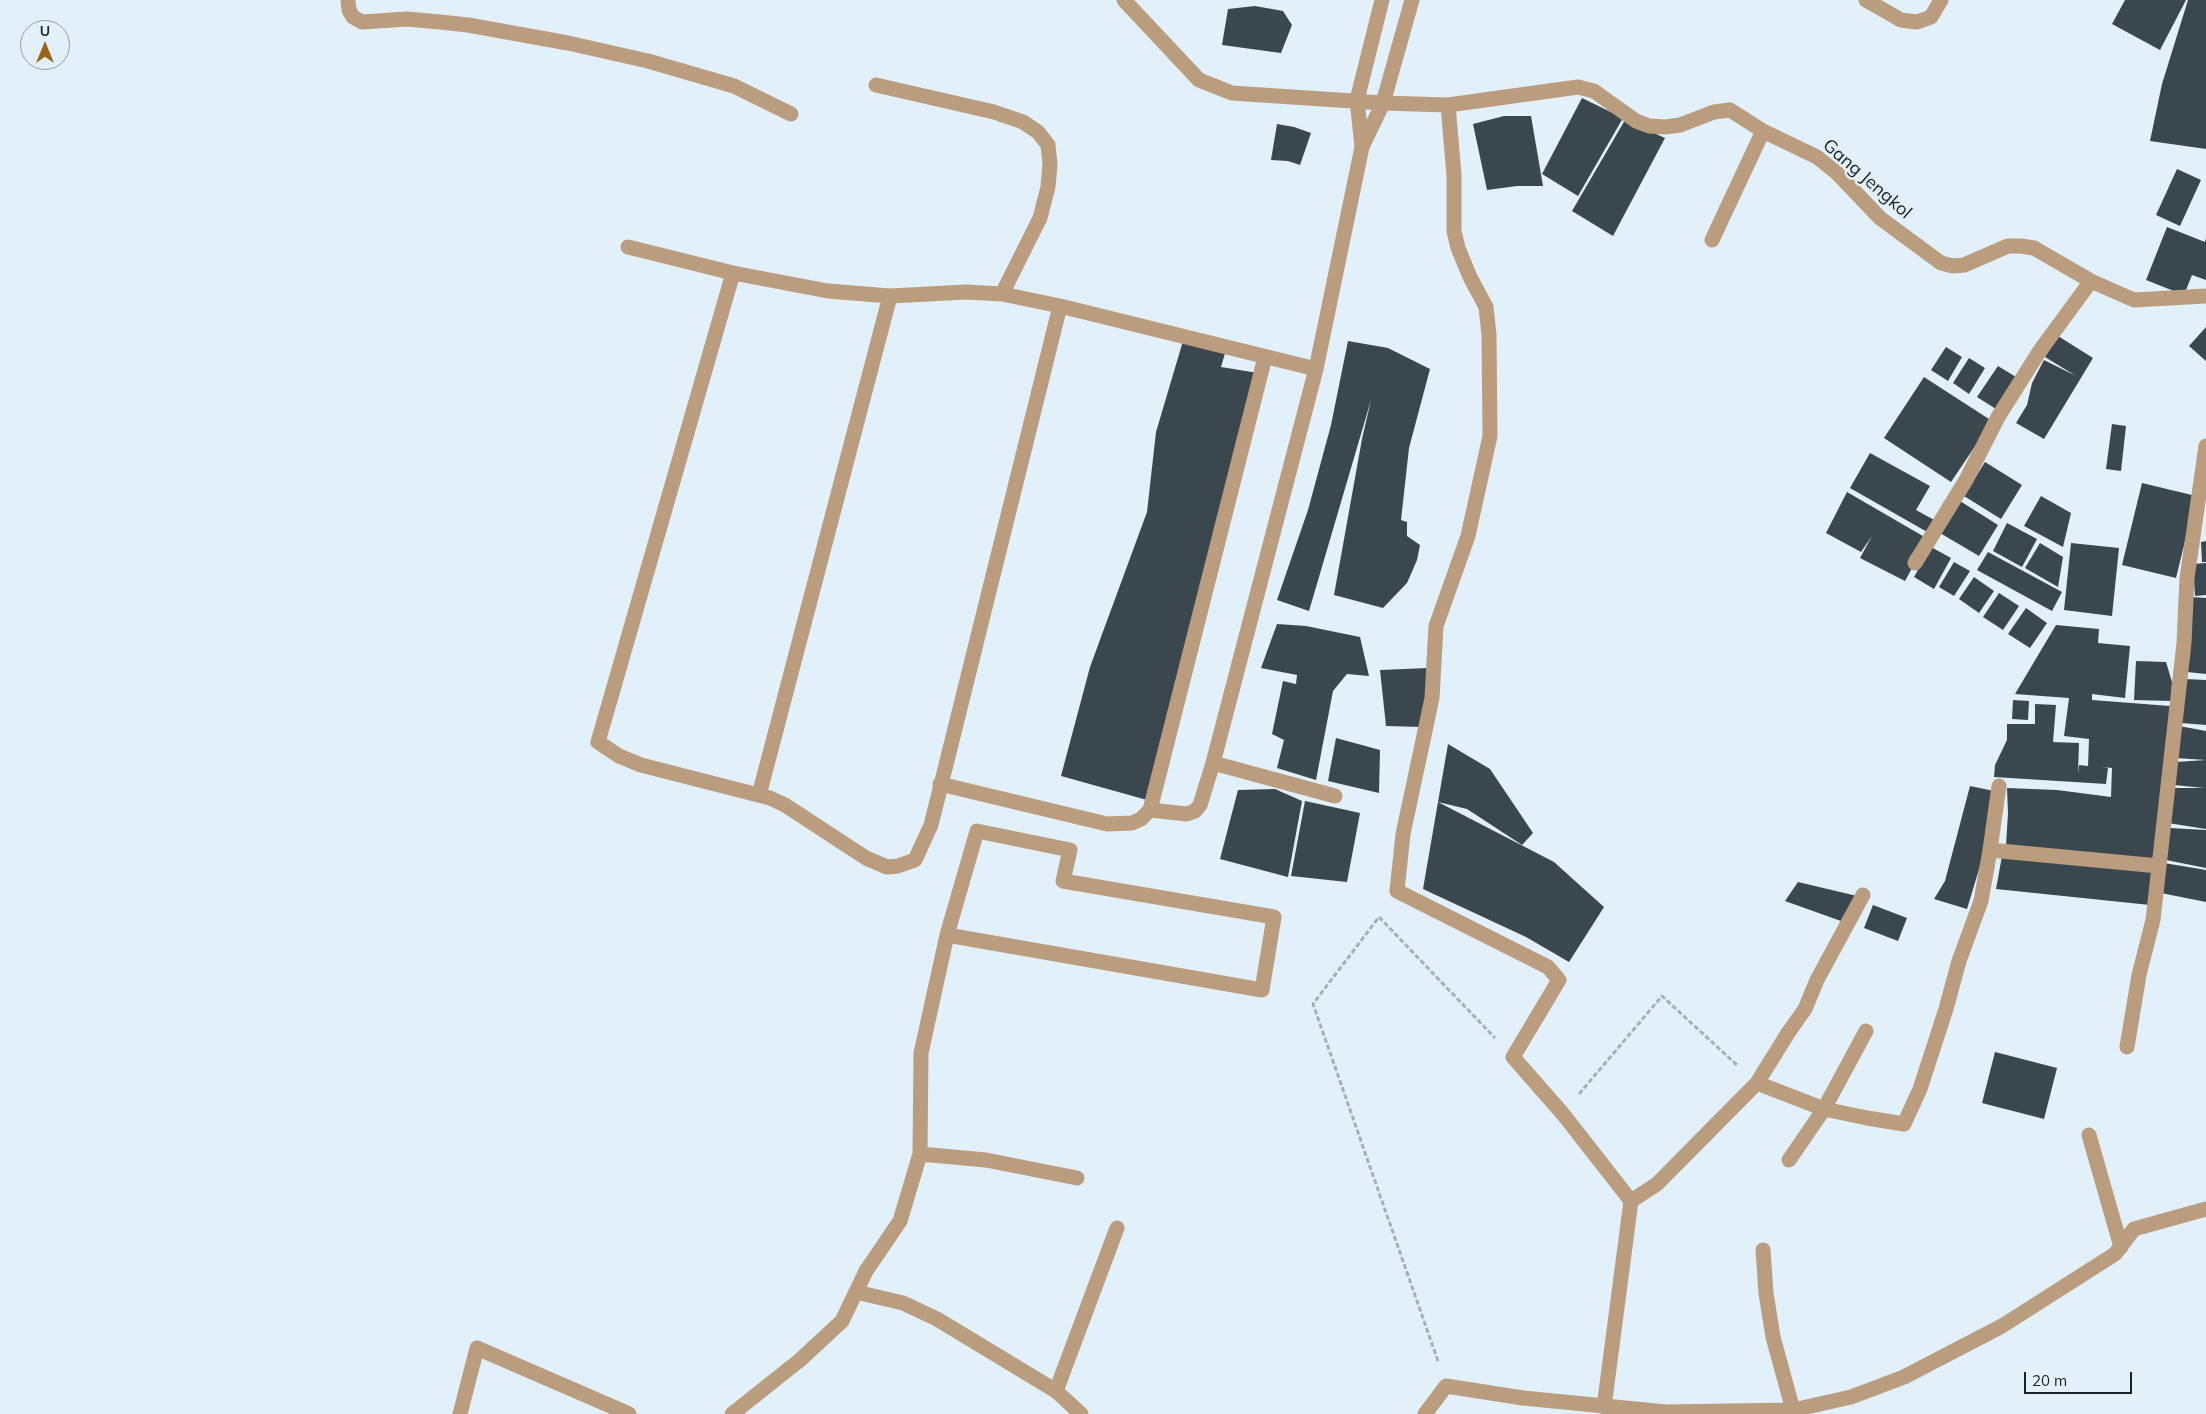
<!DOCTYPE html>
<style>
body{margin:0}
#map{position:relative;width:2206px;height:1414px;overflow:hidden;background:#e1f0f9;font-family:Mulish,sans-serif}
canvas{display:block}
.north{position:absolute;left:20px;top:20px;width:50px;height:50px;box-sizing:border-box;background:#e1f0f9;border:1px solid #929da4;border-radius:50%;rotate:0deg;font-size:14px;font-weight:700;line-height:20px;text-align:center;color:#1c2124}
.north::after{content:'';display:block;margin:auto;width:18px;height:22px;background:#99641c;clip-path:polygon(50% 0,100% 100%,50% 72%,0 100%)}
.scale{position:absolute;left:2024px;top:1372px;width:108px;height:22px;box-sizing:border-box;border:2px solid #1c2124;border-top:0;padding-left:6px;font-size:15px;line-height:18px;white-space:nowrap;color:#1c2124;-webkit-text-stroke:4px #e1f0f9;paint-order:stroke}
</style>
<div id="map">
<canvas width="2206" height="1414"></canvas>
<div class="north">U</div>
<div class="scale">20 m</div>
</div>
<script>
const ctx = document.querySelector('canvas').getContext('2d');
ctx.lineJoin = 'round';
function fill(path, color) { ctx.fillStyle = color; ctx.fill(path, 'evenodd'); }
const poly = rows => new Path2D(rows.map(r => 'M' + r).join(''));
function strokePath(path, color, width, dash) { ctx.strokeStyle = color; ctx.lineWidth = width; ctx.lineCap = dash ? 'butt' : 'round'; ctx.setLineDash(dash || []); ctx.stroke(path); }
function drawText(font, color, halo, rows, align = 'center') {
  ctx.font = font + ' Mulish,sans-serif'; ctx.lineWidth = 5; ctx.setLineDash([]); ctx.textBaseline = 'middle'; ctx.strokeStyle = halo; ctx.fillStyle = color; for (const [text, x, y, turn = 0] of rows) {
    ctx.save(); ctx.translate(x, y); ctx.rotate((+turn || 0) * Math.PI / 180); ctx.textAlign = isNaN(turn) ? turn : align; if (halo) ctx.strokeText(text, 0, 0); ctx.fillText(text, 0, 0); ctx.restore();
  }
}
fill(poly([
 [2125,0,2186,0,2160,50,2112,24],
 [2188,0,2206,0,2206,149,2150,141,2162,84],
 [1255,6,1283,11,1292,25,1281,53,1222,45,1228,9],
 [1582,98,1623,118,1578,196,1542,174],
 [1504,116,1531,116,1543,186,1517,186,1487,190,1473,124],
 [1625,120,1665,138,1613,236,1572,211],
 [1277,124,1294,127,1311,133,1300,165,1288,161,1271,160],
 [2177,169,2201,180,2180,226,2156,215],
 [2167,227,2205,242,2206,238,2206,280,2192,275,2184,295,2146,280],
 [2206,327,2206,361,2189,346],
 [2058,336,2093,358,2044,439,2016,423,2027,405,2032,383,2044,360,2076,376,2045,357],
 [1183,341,1226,350,1221,367,1258,373,1147,800,1061,776,1090,667,1147,512,1156,432],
 [1348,341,1388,348,1430,369,1409,448,1401,520,1407,522,1407,536,1420,545,1417,560,1407,583,1383,608,1334,595,1362,439,1371,400,1309,611,1277,600,1308,510,1331,425],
 [1946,347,1962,357,1948,381,1931,370],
 [1969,358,1985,368,1969,394,1953,383],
 [1998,366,2016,377,1996,409,1977,397],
 [1924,377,1992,421,1951,482,1884,438],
 [2112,424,2126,426,2121,471,2106,469],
 [1870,453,1930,486,1916,510,1936,521,1929,533,1850,488],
 [1985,462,2022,485,2001,519,1964,496],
 [2142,483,2196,496,2176,578,2122,565],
 [1847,492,1928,539,1917,558,1909,554,1917,559,1905,581,1860,558,1872,536,1861,552,1826,533],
 [2041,496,2071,513,2063,547,2024,526],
 [1960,501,1998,525,1979,556,1940,533],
 [2007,523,2037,539,2022,567,1993,551],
 [2206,541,2206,562,2202,562,2201,542],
 [2040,543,2063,557,2058,587,2025,568],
 [2071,543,2119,548,2112,616,2064,610],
 [1931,547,1951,558,1934,589,1914,577],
 [1988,552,2062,592,2052,611,1977,570],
 [1954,562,1970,571,1954,596,1939,587],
 [2206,563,2206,595,2195,596,2193,564],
 [1974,577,1994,591,1979,613,1959,599],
 [1999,593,2019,606,2003,630,1983,617],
 [2191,597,2206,598,2206,674,2187,672],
 [2026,608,2047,623,2030,648,2008,634],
 [1277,624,1306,626,1360,637,1369,676,1347,674,1333,691,1316,780,1277,768,1284,740,1272,734,1283,681,1296,684,1297,675,1261,668],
 [2056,625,2099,629,2098,643,2130,646,2125,698,2092,694,2092,700,2170,706,2156,862,2006,846,2008,813,2007,788,2057,790,2111,797,2112,768,2102,767,2108,768,2106,784,1994,777,1995,765,2007,740,2007,724,2035,724,2035,704,2056,705,2053,742,2079,743,2078,774,2079,765,2088,766,2089,739,2064,736,2069,698,2015,694],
 [2136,661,2166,662,2172,682,2171,701,2134,700],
 [1428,668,1422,727,1386,726,1380,670],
 [2184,679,2206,680,2206,725,2181,723],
 [2013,700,2029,701,2028,720,2012,719],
 [2179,726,2206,731,2206,760,2176,758],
 [1336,738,1380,750,1379,793,1328,781],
 [1448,744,1490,769,1533,833,1522,845,1467,809,1438,802],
 [2206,760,2206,829,2168,823,2173,788,2204,788,2174,785,2176,762],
 [1970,786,1994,791,1983,856,1967,909,1934,899,1945,881],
 [1275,789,1302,801,1288,877,1220,859,1238,790],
 [1305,801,1360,813,1347,882,1291,876],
 [1438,802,1554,862,1604,907,1569,962,1526,937,1423,889],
 [2170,828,2206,830,2206,868,2166,860],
 [2002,856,2154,870,2150,905,1996,889],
 [2164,863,2206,870,2206,902,2161,893],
 [1798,882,1857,896,1841,921,1785,901],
 [1873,905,1907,918,1898,941,1864,928],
 [1995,1052,2057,1068,2044,1119,1982,1103]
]), '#3b474f');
strokePath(poly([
 [1579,1094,1662,996,1738,1066],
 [1438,1361,1313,1004,1379,917,1495,1038]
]), '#a5b0b8', 3, [5, 2.5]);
strokePath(poly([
 [348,0,349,10,353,17,362,22,407,19,440,22,468,25,568,43,648,61,734,86,791,114],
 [1124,0,1199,80,1232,93,1383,103,1448,105,1578,87,1594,91,1636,121,1649,126,1665,127,1680,125,1714,112,1730,110,1763,131,1817,157,1837,173,1880,218,1941,263,1953,266,1964,265,2008,246,2021,246,2034,248,2091,281,2134,300,2206,296],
 [1866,0,1901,20,1917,22,1931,17,1941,0],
 [876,85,994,112,1023,122,1038,132,1048,145,1050,164,1048,187,1040,218,1002,294],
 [1448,105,1454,175,1454,231,1458,248,1470,277,1486,307,1489,335,1490,436,1468,536,1436,626,1432,698,1403,834,1397,891,1548,967,1559,980,1513,1057,1563,1114,1631,1201,1604,1407],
 [1362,147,1357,100,1382,0],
 [1712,240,1763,131],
 [628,247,733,273,828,291,890,296,966,292,1002,294,1060,306,1316,369,1213,763,1200,805,1195,811,1187,814,1150,810],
 [733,273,598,742,619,756,641,765,770,798,785,805,866,858,887,867,898,866,915,860,931,825,1060,306],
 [1316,369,1362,147,1383,103,1412,0],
 [1915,563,1966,480,1998,417,2039,352,2091,281],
 [1213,763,1335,796],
 [940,784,1107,824,1132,823,1141,819,1150,810,1265,357],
 [759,795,890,296],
 [1990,850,1999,786],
 [2127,1047,2139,975,2153,920,2184,643,2187,578,2206,446],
 [1757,1083,1788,1033,1805,1009,1817,980,1863,895],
 [2089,1135,2121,1247],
 [920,1154,986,1160,1077,1178],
 [1789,1160,1824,1109,1866,1031],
 [1631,1201,1657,1184,1757,1083,1824,1109,1867,1118,1904,1124,1920,1089,1946,1009,1959,961,1981,901,1990,850,2159,866],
 [1763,1250,1766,1293,1773,1337,1793,1410],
 [856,1292,903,1303,937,1319,1056,1391,1081,1414],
 [1056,1391,1117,1228],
 [460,1414,477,1348,629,1414],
 [732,1414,800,1360,842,1321,866,1271,900,1221,920,1154,921,1053,947,935,977,831,1070,850,1063,881,1274,917,1262,990,947,935],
 [1425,1414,1446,1386,1523,1398,1666,1412,1793,1410,1851,1397,1904,1377,2002,1326,2115,1254,2134,1229,2206,1209]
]), '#b99d7e', 15);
drawText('18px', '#1c2124', '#e1f0f9', [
 ["Gang Jengkol",1867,179,41]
]);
</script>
